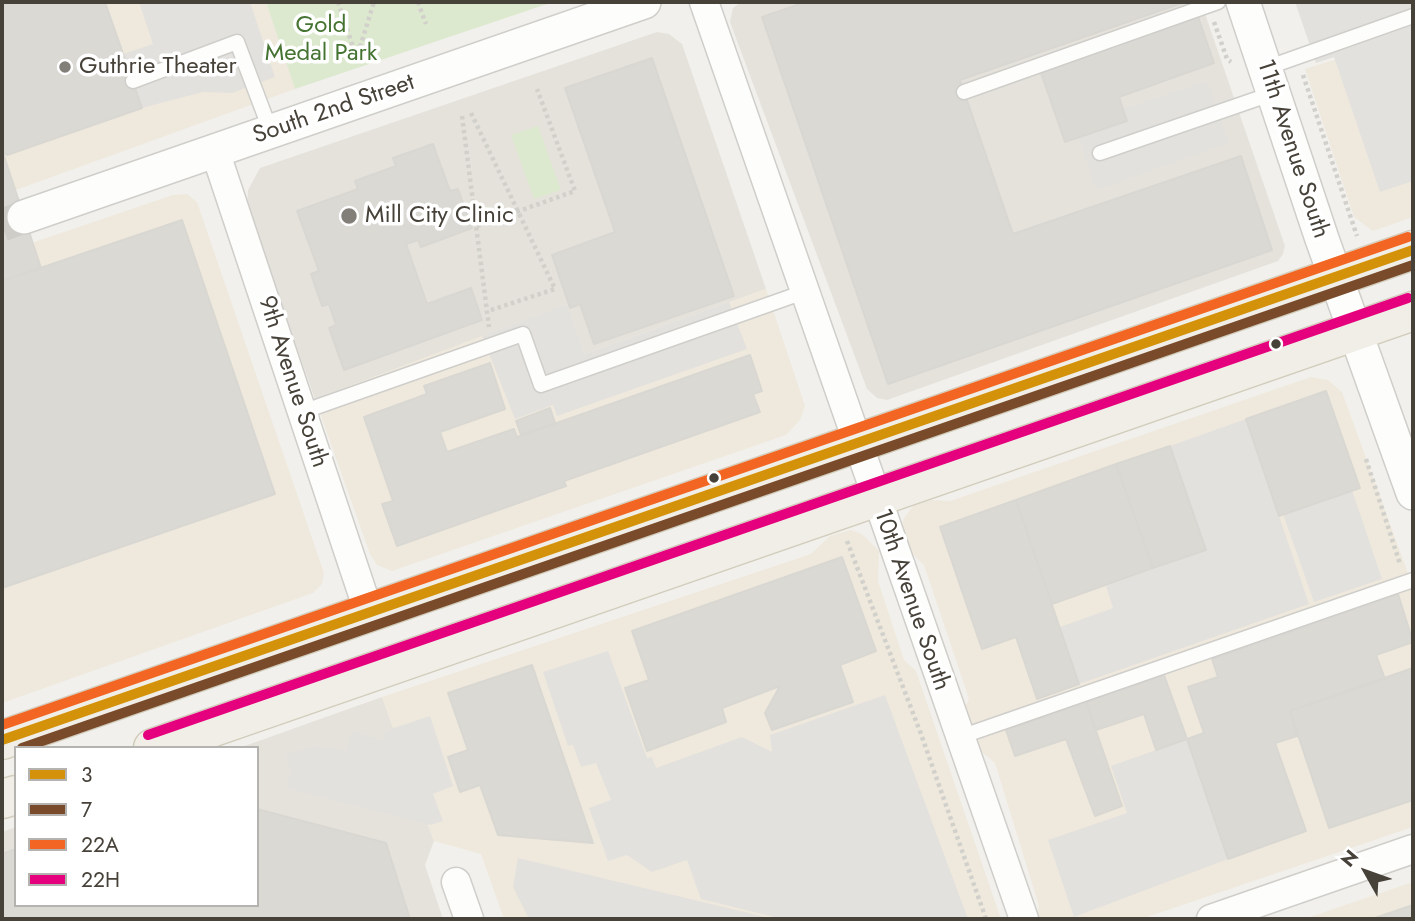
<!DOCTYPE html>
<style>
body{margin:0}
#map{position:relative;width:1415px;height:921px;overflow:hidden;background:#f1f0ec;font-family:Jost,sans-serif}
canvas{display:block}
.frame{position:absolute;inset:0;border:4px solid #474239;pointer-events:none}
.legend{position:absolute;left:14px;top:746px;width:245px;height:161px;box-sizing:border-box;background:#fff;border:2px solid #b5b3b0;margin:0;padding:9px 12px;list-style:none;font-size:21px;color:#474239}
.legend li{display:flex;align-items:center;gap:14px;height:35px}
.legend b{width:35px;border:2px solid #b5b3b0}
.north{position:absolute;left:1331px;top:837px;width:70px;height:70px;-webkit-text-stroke:5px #fff;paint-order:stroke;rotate:310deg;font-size:19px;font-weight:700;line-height:28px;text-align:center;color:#474239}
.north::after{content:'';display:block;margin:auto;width:24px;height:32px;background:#474239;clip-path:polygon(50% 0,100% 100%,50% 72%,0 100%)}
</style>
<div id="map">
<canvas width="1415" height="921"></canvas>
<div class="frame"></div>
<ul class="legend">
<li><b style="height:9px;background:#d4920b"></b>3</li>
<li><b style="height:9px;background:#7a4b2a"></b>7</li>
<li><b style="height:9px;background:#f26522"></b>22A</li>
<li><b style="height:9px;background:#e5007d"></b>22H</li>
</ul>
<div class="north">N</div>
</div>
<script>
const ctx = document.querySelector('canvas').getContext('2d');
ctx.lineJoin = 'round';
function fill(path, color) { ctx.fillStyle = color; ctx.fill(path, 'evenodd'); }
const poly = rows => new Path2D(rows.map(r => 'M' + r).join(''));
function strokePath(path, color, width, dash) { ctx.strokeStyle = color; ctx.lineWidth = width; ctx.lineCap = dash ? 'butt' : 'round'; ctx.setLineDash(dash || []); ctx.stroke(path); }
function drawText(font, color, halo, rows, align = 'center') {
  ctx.font = font + ' Jost,sans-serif'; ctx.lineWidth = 7; ctx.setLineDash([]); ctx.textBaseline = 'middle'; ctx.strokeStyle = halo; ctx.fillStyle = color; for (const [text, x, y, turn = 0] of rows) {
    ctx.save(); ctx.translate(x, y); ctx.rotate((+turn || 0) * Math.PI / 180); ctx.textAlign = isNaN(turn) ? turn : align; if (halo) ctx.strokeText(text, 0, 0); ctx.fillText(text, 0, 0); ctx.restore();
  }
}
fill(poly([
 [741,2,1201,2,1285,246,1283,254,1278,261,887,400,877,398,867,389,730,22,733,8],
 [657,32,669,34,682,44,766,289,585,354,566,305,315,399,247,207,248,190,260,168],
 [382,697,434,841,425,865,443,919,2,919,2,832,16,827,16,905,257,905,257,748,239,748]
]), '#e5e2db');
fill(poly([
 [2,2,266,2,295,89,2,195],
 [1413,35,1413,217,1373,231,1354,217,1305,69],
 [187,194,197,202,324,573,322,584,313,593,2,703,2,253,173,195],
 [766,289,805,406,800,420,786,435,392,571,377,565,370,554,315,399,567,304,585,354],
 [1311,377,1328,380,1342,392,1413,587,1413,827,1141,919,1036,919,1039,906,995,763,975,746,963,711,969,699,924,565,903,545,900,533,904,518,914,505,932,500,950,501],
 [851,530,862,534,879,551,878,581,904,660,916,671,1001,919,504,919,481,854,434,841,382,697,811,554,830,536],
 [1413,882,1413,919,1304,919]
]), '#efe9dd');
fill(poly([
 [266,2,553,2,295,89],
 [538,126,561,190,534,199,511,135]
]), '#dde9cf');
fill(poly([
 [139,2,250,2,275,77,232,93,203,92,142,108,123,54,153,44],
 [1295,2,1413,2,1413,181,1380,192,1334,57,1316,63],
 [1207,81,1229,143,1096,190,1079,138,1127,121,1123,109],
 [729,302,747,349,557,416,553,405,515,419,482,336,567,304,585,354],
 [1246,419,1309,604,1079,684,1060,627,1113,608,1106,586,1206,550,1170,446],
 [1352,490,1382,579,1314,602,1283,514],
 [608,651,647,758,652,757,656,768,742,737,772,752,770,735,885,695,968,919,782,919,701,899,687,860,652,872,627,855,608,861,589,808,611,800,596,763,581,767,573,745,568,746,543,672],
 [430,716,453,786,433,794,443,821,431,825,286,788,291,770,285,755,314,746,346,751,353,731,383,741,385,731],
 [1187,739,1228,859,1074,917,1048,840,1127,813,1111,766],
 [518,858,774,919,529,919,513,887]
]), '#e3e1dd');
const building = poly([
 [2,2,105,2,142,108,7,155,7,152,2,157,2,2],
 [806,2,1185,2,960,80,1013,234,1241,156,1272,250,888,384,762,17,806,2],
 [1197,14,1214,63,1119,97,1127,121,1065,142,1040,70,1197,14],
 [652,58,734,296,594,344,580,304,570,308,552,255,615,232,565,88,652,58],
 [433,144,450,191,458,189,472,228,421,247,418,240,406,244,427,304,471,288,482,320,344,370,329,328,336,325,329,304,322,306,311,274,319,271,297,211,358,189,355,181,396,166,393,158,433,144],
 [4,156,41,268,2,281,2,157,4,156],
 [182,220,275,494,2,588,2,281,182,220],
 [750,355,762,391,753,394,760,412,564,481,566,486,397,546,382,504,393,501,364,417,427,394,424,386,490,363,505,409,440,432,447,452,514,429,517,437,750,355],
 [1326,391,1360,488,1279,516,1246,419,1326,391],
 [550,408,555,423,521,435,516,421,550,408],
 [1170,446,1206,550,1153,568,1116,464,1170,446],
 [1116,464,1153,568,1052,604,1016,500,1116,464],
 [1016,500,1079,684,1037,699,1016,637,982,649,940,527,1016,500],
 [842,557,876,651,840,665,853,702,772,730,765,713,780,686,722,708,726,722,647,751,625,688,649,680,632,631,842,557],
 [1398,594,1413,642,1376,655,1385,679,1290,711,1297,736,1275,743,1306,831,1228,859,1187,739,1204,733,1188,687,1218,677,1212,659,1398,594],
 [532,665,593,843,498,835,480,785,460,792,448,757,468,750,448,693,532,665],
 [1413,668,1413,800,1329,828,1290,711,1413,668],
 [1164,675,1187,739,1156,750,1144,714,1096,730,1086,702,1164,675],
 [1086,702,1122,806,1095,816,1066,739,1015,756,1006,730,1086,702],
 [257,809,386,843,410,919,2,919,2,854,16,849,16,905,257,905,257,809],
 [1413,905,1413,919,1372,919,1413,905]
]);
fill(building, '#dbd9d4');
strokePath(building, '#d9d7d2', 2);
strokePath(poly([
 [2,225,24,217]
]), '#cfcdc8', 33, [33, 17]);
const service = poly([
 [1266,68,1413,16],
 [133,81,237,42,271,132],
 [964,92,1218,2],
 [1100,153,1274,93],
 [302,412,523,334,541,385,804,292],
 [960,737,1413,580]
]);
const minor = poly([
 [704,2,1024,919],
 [215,151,369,613],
 [456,882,469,919],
 [1211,919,1413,849]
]);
const tertiary = poly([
 [1243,2,1322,239,1413,493],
 [24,217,644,2]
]);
const primary = poly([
 [2,740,1413,250],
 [153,748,1413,311],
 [2,799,16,795]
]);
strokePath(service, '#cfceca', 17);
strokePath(minor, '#cfceca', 31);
strokePath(tertiary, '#cfceca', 36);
strokePath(primary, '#d2cdbc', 41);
strokePath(poly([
 [338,2,354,50],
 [418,2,426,24],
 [1214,22,1227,59,1231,62],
 [360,47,374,2],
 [1303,75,1357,236],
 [471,113,555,289,488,311],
 [462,116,489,327],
 [477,226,575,191,537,89],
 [1366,459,1400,564],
 [847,541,921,734,986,919]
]), '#d1d0cb', 4.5, [3.5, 3.5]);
strokePath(service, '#fdfdfc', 14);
strokePath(minor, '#fdfdfc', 28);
strokePath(tertiary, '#fdfdfc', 33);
strokePath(primary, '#f0eee6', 38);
strokePath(poly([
 [2,740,1413,250]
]), '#d4920b', 10);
strokePath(poly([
 [22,748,1413,265]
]), '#7a4b2a', 10);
strokePath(poly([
 [2,725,1408,237]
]), '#f26522', 10);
strokePath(poly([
 [148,735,1408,298]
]), '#e5007d', 10);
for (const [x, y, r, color] of [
 [65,67,7,"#827f78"],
 [349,216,9,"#827f78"],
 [1276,344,6,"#474239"],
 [714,478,6,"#474239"]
]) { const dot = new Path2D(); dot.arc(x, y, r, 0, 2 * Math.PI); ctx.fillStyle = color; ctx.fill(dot); strokePath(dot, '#fff', 2.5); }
drawText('24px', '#457331', '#fff', [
 ["Gold",321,26],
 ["Medal Park",321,54]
]);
drawText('24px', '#474239', '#fff', [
 ["Guthrie Theater",79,67],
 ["Mill City Clinic",365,216]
], 'left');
drawText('24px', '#474239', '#fff', [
 ["South 2nd Street",334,110,-19],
 ["11th Avenue South",1292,149,72],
 ["9th Avenue South",292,382,72],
 ["10th Avenue South",911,600,71]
]);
</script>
